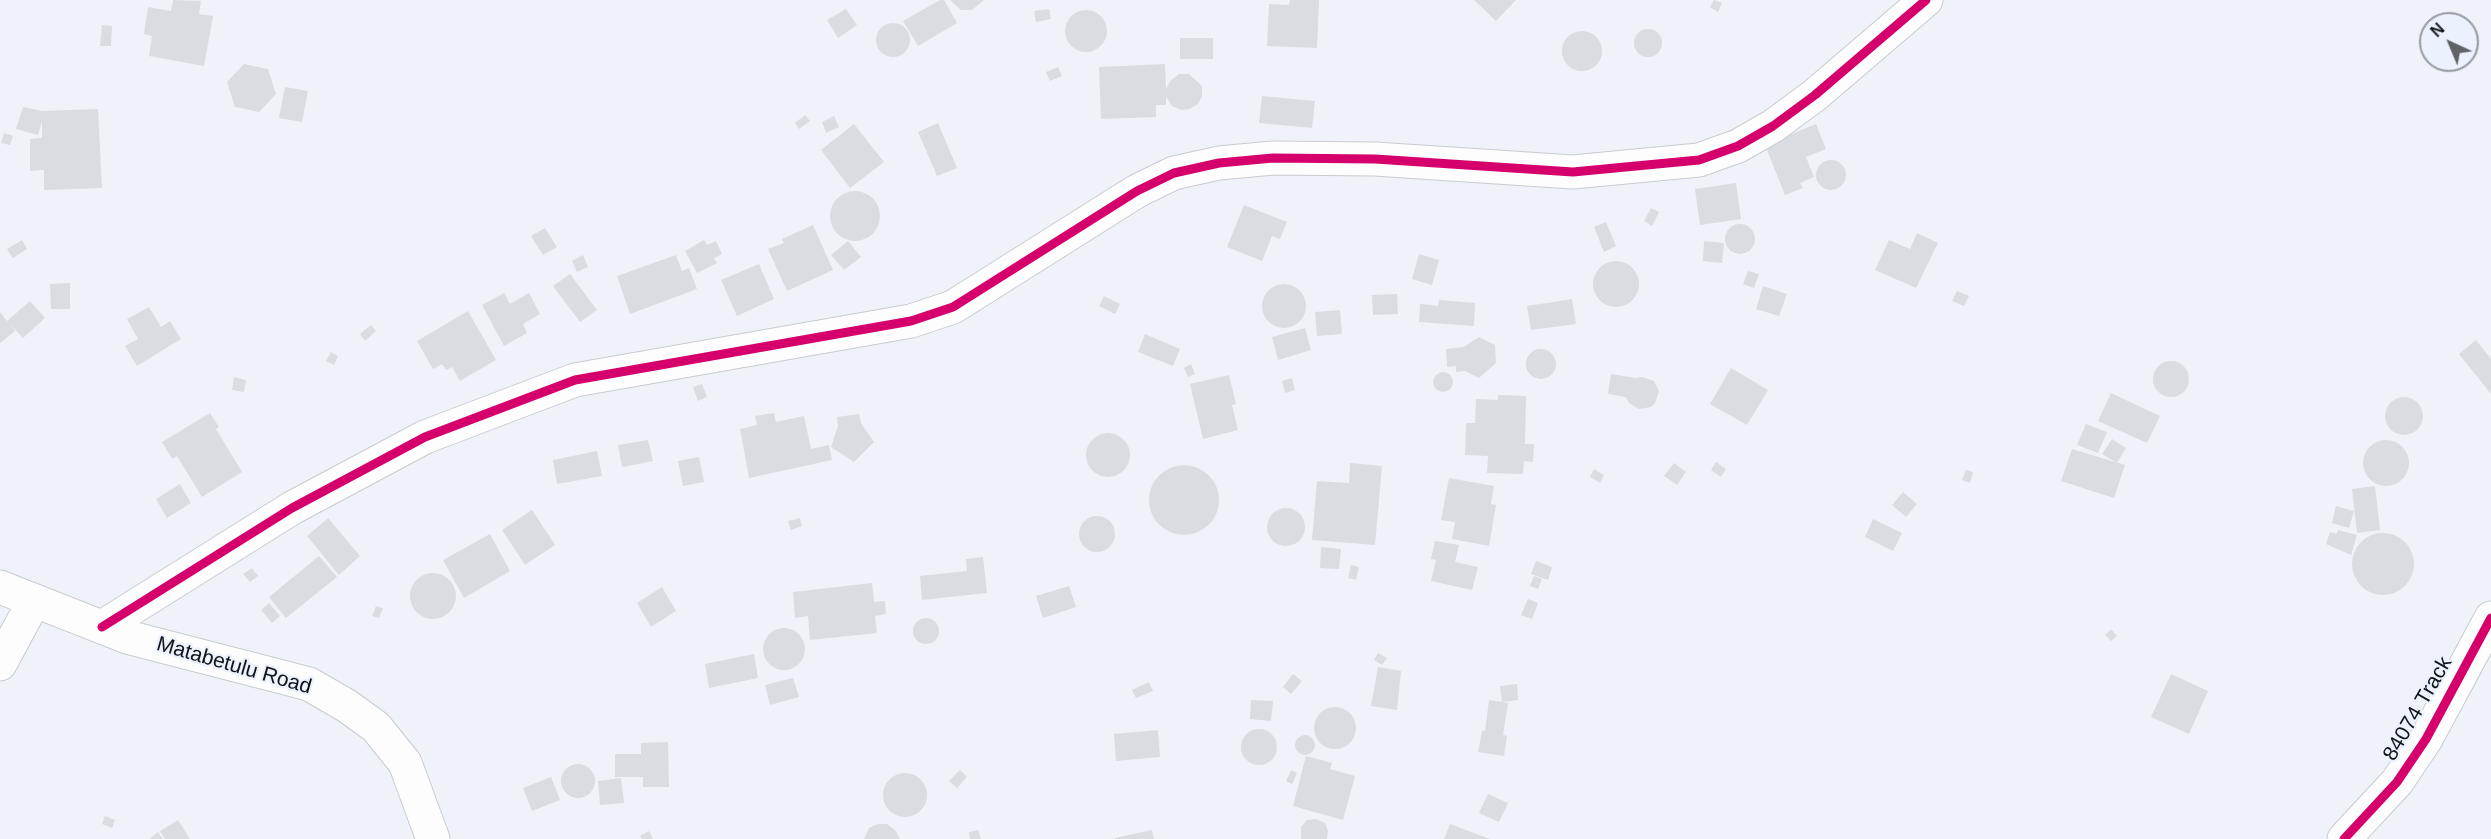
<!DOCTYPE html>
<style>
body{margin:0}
#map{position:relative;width:2491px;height:839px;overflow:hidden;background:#eff3f9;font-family:Arial,sans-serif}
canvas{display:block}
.north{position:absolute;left:2419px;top:12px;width:60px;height:60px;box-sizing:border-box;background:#ebf2fd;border:2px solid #9499a1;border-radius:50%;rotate:316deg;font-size:16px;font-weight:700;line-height:24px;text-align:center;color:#111417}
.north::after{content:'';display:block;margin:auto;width:21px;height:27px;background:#5f6266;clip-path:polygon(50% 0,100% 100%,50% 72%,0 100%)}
</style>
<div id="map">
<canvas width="2491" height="839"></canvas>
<div class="north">N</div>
</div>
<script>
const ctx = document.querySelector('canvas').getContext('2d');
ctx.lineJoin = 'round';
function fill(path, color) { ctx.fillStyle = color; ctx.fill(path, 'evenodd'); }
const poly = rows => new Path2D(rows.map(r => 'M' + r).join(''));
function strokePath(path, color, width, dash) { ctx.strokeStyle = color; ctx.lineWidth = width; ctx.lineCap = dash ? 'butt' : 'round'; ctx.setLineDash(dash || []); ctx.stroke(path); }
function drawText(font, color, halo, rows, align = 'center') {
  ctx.font = font + ' Arial,sans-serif'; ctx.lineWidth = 4.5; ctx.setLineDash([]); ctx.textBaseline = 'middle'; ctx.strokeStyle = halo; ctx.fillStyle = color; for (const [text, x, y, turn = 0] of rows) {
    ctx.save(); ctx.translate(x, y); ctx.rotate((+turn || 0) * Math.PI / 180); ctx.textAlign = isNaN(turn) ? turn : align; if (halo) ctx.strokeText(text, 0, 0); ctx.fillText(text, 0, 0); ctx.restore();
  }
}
fill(poly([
 [173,0,201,1,199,14,213,16,204,66,149,56,152,36,144,34,148,7,171,11],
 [940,0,944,0,957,23,918,46,903,21],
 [950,0,984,0,972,10,961,10],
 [1290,0,1319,0,1317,48,1267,46,1269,4,1289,5],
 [1474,0,1516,0,1496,21],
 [1714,0,1722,3,1718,12,1710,7],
 [846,9,857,25,838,38,827,20],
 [1049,9,1051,19,1036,22,1034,11],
 '1065 31a21 21 0 1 1 42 0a21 21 0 1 1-42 0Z',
 '876 40a17 17 0 1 1 34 0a17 17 0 1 1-34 0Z',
 [102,25,112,26,111,46,100,46],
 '1634 43a14 14 0 1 1 28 0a14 14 0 1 1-28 0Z',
 '1562 51a20 20 0 1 1 40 0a20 20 0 1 1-40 0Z',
 [1180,38,1213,38,1213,59,1180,59],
 [244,64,268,69,276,94,259,112,235,107,227,82],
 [1165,64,1166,89,1171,80,1179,74,1189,74,1202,86,1202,96,1198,104,1190,109,1181,110,1172,106,1166,96,1166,105,1156,105,1156,117,1101,119,1099,67],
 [1058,67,1062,76,1050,81,1046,72],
 [285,87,308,91,302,122,279,118],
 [1262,96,1315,101,1312,128,1259,123],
 [23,107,42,111,98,109,102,188,44,190,44,170,30,171,30,139,42,138,42,121,38,135,16,129],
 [805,115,810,121,799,129,795,123],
 [834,116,839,127,826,133,822,122],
 [938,123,957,168,937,176,918,132],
 [854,124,884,162,850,188,821,150],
 [1816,124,1826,149,1806,157,1814,177,1800,183,1803,188,1785,195,1765,145],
 [4,133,13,136,10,145,1,143],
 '1816 175a15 15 0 1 1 30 0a15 15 0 1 1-30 0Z',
 [1736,183,1741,219,1700,225,1695,189],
 '830 216a25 25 0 1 1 50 0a25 25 0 1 1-50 0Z',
 [1244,205,1287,222,1280,239,1272,236,1262,261,1227,247],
 [1651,208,1659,212,1652,226,1644,221],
 [1606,222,1616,246,1604,252,1594,227],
 '1725 239a15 15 0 1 1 30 0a15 15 0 1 1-30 0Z',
 [813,225,833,270,787,291,768,249,784,243,782,239],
 [545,228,557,247,543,255,531,236],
 [1917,233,1938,243,1916,288,1875,270,1889,240,1910,249],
 [22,240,27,249,13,258,7,249],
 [704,240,707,245,716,241,722,254,714,258,717,263,697,273,685,251],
 [848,241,861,257,844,270,831,255],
 [1704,241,1724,243,1722,263,1703,261],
 [1419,254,1439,260,1432,285,1412,279],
 [583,255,588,267,577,272,572,261],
 [676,255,682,271,689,268,697,289,630,314,617,276],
 '1593 284a23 23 0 1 1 46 0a23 23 0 1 1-46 0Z',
 [759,264,774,299,737,316,721,280],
 [1748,271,1759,274,1754,288,1743,284],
 [570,274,597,310,580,322,553,286],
 [70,283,70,309,51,309,50,284],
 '1262 306a22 22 0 1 1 44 0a22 22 0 1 1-44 0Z',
 [1763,286,1787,294,1779,316,1756,309],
 [1957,291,1969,296,1964,306,1952,301],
 [504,293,510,304,529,293,540,314,523,324,527,333,504,346,482,305],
 [1397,294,1398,314,1373,315,1372,295],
 [1104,296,1120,304,1115,314,1099,306],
 [1572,299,1576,324,1531,330,1527,306],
 [1439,300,1475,303,1474,326,1419,322,1420,304,1438,306],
 [30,301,45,318,23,338,10,324,15,331,0,343,0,312,7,321],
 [149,307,161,327,170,321,181,339,137,366,125,346,138,339,127,319],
 [1340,310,1342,334,1317,336,1315,312],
 [468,311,496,360,460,381,452,367,446,370,442,364,433,369,417,341],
 [371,325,376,331,365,341,360,334],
 [1305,328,1311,350,1278,360,1272,337],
 [1145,334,1180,349,1173,366,1138,352],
 [1479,337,1495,345,1496,363,1479,378,1465,371,1456,372,1456,366,1447,367,1446,349,1464,347],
 [2476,340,2491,359,2491,394,2459,354],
 '1526 364a15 15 0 1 1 30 0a15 15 0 1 1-30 0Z',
 [331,352,338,356,334,365,326,361],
 '2153 379a18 18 0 1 1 36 0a18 18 0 1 1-36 0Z',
 [1191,364,1195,374,1188,377,1184,368],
 [1731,368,1768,390,1747,425,1710,404],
 '1433 382a10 10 0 1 1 20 0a10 10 0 1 1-20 0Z',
 [1611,374,1635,378,1642,377,1654,381,1659,391,1655,403,1651,407,1639,409,1629,403,1626,397,1608,394],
 [1229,375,1236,404,1232,405,1238,430,1203,439,1190,384],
 [234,377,246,380,244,392,232,390],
 [1292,378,1295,390,1285,393,1282,381],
 [702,384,707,397,698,401,693,387],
 [2111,393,2160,416,2147,443,2098,421],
 [1498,395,1526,396,1525,444,1534,444,1533,462,1524,461,1523,474,1487,473,1488,456,1465,455,1466,423,1475,423,1476,399,1498,400],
 '2385 416a19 19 0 1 1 38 0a19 19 0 1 1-38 0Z',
 [210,413,219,427,216,429,242,472,202,497,177,456,172,459,162,442],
 [774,413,776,422,804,416,811,449,829,445,832,460,749,478,740,429,757,425,755,416],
 [859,414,861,423,874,442,854,462,831,447,838,426,837,417],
 [2086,424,2107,432,2098,453,2077,445],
 '1086 455a22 22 0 1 1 44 0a22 22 0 1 1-44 0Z',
 [2112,439,2126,448,2117,463,2102,454],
 [648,440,653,461,622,467,618,445],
 '2363 463a23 23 0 1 1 46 0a23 23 0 1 1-46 0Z',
 [2072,449,2125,465,2114,498,2061,481],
 [597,451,602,476,557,484,553,460],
 [699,457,704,482,683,486,678,461],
 [1716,462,1726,469,1721,477,1711,470],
 [1350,463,1382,466,1375,545,1312,540,1317,481,1349,483],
 [1674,463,1686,472,1677,485,1664,476],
 '1149 500a35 35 0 1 1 70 0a35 35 0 1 1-70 0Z',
 [1594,469,1604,475,1600,483,1590,477],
 [1966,470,1973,472,1970,483,1962,480],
 [1449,478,1494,486,1491,504,1496,505,1489,546,1452,539,1455,522,1441,520],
 [180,484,191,503,167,518,156,499],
 [2375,486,2380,530,2357,533,2352,489],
 [1903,492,1917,504,1906,517,1892,505],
 [2336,506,2354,511,2349,528,2332,523],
 '1267 527a19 19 0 1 1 38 0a19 19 0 1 1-38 0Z',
 [532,510,555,545,525,565,502,530],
 '1079 534a18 18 0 1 1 36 0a18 18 0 1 1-36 0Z',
 [328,518,360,556,339,575,307,536],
 [800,518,802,526,791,530,788,521],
 [1873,519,1902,533,1893,551,1865,537],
 [2338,530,2357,535,2351,555,2326,544,2330,532,2336,534],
 '2352 564a31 31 0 1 1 62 0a31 31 0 1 1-62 0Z',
 [490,534,510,571,464,598,443,560],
 [1435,541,1459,545,1455,562,1478,567,1472,590,1431,581,1436,560,1431,559],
 [1321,547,1341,549,1339,569,1320,568],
 [319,556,337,577,286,618,269,597],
 [983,557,987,593,922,600,920,576,967,571,966,559],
 [1536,561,1552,567,1548,580,1531,574],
 [1351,565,1359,567,1356,580,1348,578],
 [252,568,258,576,250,582,243,574],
 '410 596a23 23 0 1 1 46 0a23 23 0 1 1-46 0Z',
 [1534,576,1542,579,1538,589,1530,586],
 [872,583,874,602,885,601,886,614,875,616,877,633,810,640,808,616,795,618,793,592],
 [1069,586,1076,607,1043,618,1036,596],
 [662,587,676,611,651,627,637,603],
 [1528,599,1538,603,1532,619,1521,615],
 [269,603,280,616,272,623,261,610],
 [376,606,383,608,379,618,372,616],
 '913 631a13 13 0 1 1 26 0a13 13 0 1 1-26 0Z',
 '763 649a21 21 0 1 1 42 0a21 21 0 1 1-42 0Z',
 [2111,629,2117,636,2111,641,2105,635],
 [1378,653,1387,658,1382,665,1374,660],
 [754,654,758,678,709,688,705,664],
 [1378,667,1401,671,1397,710,1371,706],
 [1293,674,1302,681,1291,694,1283,687],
 [2171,674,2208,691,2189,734,2151,717],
 [793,678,799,697,770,705,765,685],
 [1149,682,1153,691,1136,698,1132,690],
 [1517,684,1518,700,1502,702,1500,686],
 [1251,700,1273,701,1271,721,1250,719],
 [1489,700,1508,703,1503,735,1507,736,1504,756,1478,752,1482,731,1485,731],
 '1314 728a21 21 0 1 1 42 0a21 21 0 1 1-42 0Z',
 '1241 747a18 18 0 1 1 36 0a18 18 0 1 1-36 0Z',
 [1158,730,1160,757,1116,761,1114,734],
 '1295 745a10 10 0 1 1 20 0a10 10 0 1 1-20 0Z',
 [668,742,669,787,643,787,643,777,615,777,615,754,641,754,641,743],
 [1306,756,1332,763,1330,769,1355,776,1343,820,1293,806],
 '561 781a17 17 0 1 1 34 0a17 17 0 1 1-34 0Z',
 [960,770,967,777,957,788,949,781],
 [1291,770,1297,773,1292,784,1286,781],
 '883 795a22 22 0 1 1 44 0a22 22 0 1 1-44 0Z',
 [551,777,560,800,532,811,523,788],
 [621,778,624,803,600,805,598,781],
 [1488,794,1508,803,1499,822,1479,813],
 [105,816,115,820,112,828,102,824],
 [1316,819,1325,823,1328,831,1327,839,1301,839,1301,827,1307,820],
 [178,820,190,839,165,839,160,831],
 [878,824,887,824,895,830,900,839,864,839,869,828],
 [1450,824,1490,839,1444,839],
 [978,830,981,839,970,839,969,832],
 [1152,830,1154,839,1115,839,1115,838],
 [649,831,653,839,642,839,640,836],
 [158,832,163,839,149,839]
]), '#d9dce1');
const minor = poly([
 [0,587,127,637,309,684,347,706,376,727,405,763,433,839],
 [102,627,292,508,425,437,575,380,911,321,953,307,1137,191,1174,173,1219,163,1273,158,1375,159,1573,172,1699,160,1738,146,1773,126,1815,95,1926,0],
 [0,664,34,601],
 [2344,839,2397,782,2426,739,2491,618]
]);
strokePath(minor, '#c8cbcf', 35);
strokePath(minor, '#fdfdfe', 33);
strokePath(poly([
 [102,627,292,508,425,437,575,380,911,321,953,307,1137,191,1174,173,1219,163,1273,158,1375,159,1573,172,1699,160,1738,146,1773,126,1815,95,1926,0],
 [2344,839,2397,782,2426,739,2491,618]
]), '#d6006c', 9);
drawText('21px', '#111417', '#ebf2fd', [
 ["Matabetulu Road",234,666,16],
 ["84074 Track",2418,709,-60]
]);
</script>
